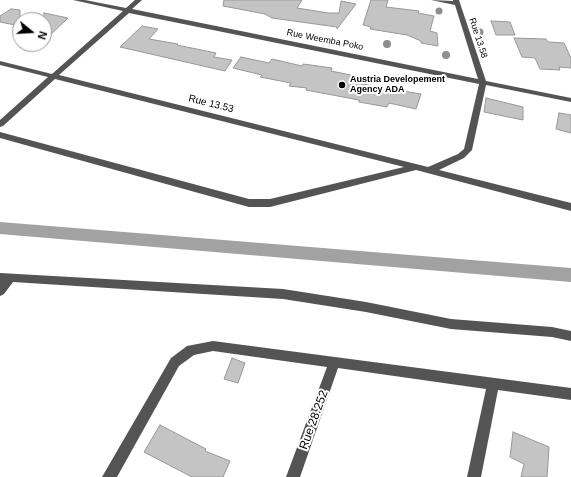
<!DOCTYPE html>
<style>
body{margin:0}
#map{position:relative;width:571px;height:477px;overflow:hidden;background:#fff;font-family:Helvetica,sans-serif}
canvas{display:block}
.north{position:absolute;left:12px;top:12px;width:40px;height:40px;box-sizing:border-box;background:#fff;border:1px solid #999;border-radius:50%;rotate:108deg;font-size:11px;font-weight:700;line-height:16px;text-align:center;color:#000}
.north::after{content:'';display:block;margin:auto;width:14px;height:18px;background:#000;clip-path:polygon(50% 0,100% 100%,50% 72%,0 100%)}
</style>
<div id="map">
<canvas width="571" height="477"></canvas>
<div class="north">N</div>
</div>
<script>
const ctx = document.querySelector('canvas').getContext('2d');
ctx.lineJoin = 'round';
const poly = rows => new Path2D(rows.map(r => 'M' + r).join(''));
function fill(path, color) { ctx.fillStyle = color; ctx.fill(path, 'evenodd'); }
function strokePath(path, color, width, dash) { ctx.strokeStyle = color; ctx.lineWidth = width; ctx.lineCap = dash ? 'butt' : 'round'; ctx.setLineDash(dash || []); ctx.stroke(path); }
function drawText(font, color, halo, rows, align = 'center') {
  ctx.font = font + ' Helvetica,sans-serif'; ctx.lineWidth = 4; ctx.setLineDash([]); ctx.textBaseline = 'middle'; ctx.strokeStyle = halo; ctx.fillStyle = color; for (const [text, x, y, turn = 0] of rows) {
    ctx.save(); ctx.translate(x, y); ctx.rotate((+turn || 0) * Math.PI / 180); ctx.textAlign = isNaN(turn) ? turn : align; if (halo) ctx.strokeText(text, 0, 0); ctx.fillText(text, 0, 0); ctx.restore();
  }
}
fill(poly([
 [0,222,571,268,571,282,0,234,0,222]
]), '#a2a2a2');
const building = poly([
 [224,0,302,0,297,8,328,13,339,13,341,1,356,4,337,29,337,27,272,18,265,14,223,6,224,0],
 [371,0,388,0,386,7,419,11,418,13,434,16,430,31,437,33,438,46,421,43,421,41,407,35,370,29,371,27,363,25,371,0],
 [11,9,20,10,20,26,0,22,0,16,11,9],
 [44,13,68,18,44,41,44,13],
 [491,21,510,22,515,35,496,35,491,21],
 [142,26,158,29,149,39,178,44,177,45,216,53,214,57,232,60,225,71,120,47,142,26],
 [514,38,546,39,548,42,564,43,571,58,571,68,559,67,560,70,540,69,535,58,522,57,514,38],
 [241,57,269,63,272,59,302,66,303,64,318,66,332,68,331,71,361,77,359,83,402,93,403,91,421,94,416,109,389,103,387,107,359,102,359,100,306,90,307,88,289,86,291,83,260,77,262,75,233,68,241,57],
 [486,98,523,107,523,120,484,112,486,98],
 [559,113,571,115,571,133,556,129,559,113],
 [232,358,245,363,238,383,224,379,232,358],
 [160,425,206,449,205,451,230,461,223,477,192,477,144,452,160,425],
 [513,432,549,447,547,477,521,477,524,464,510,457,513,432]
]);
fill(building, '#c4c4c4');
strokePath(building, '#989898', 1);
fill(poly([
 [73,0,85,0,126,8,135,0,142,0,132,9,478,79,455,5,431,0,453,1,453,0,459,0,486,81,571,98,571,102,486,85,472,150,464,158,439,170,571,203,571,211,416,170,270,207,249,207,0,138,0,132,249,199,270,199,404,167,55,79,3,126,0,127,0,120,48,77,0,65,0,61,52,74,123,11,73,0],
 [129,13,479,84,464,149,458,154,428,167,59,75,129,13],
 [0,273,283,289,366,302,451,319,552,327,571,331,571,341,552,337,451,329,366,312,283,299,13,282,4,294,0,296,0,273],
 [213,341,571,388,571,400,498,390,481,477,467,477,486,389,338,368,300,477,286,477,327,367,213,351,194,355,179,366,117,477,102,477,171,358,187,346,213,341]
]), '#545454');
ctx.fillStyle = '#8e8e8e';
for (const [x, y, r] of [
 [439,11,3.5],
 [480,32,3.5],
 [387,44,4],
 [446,55,4]
]) { ctx.beginPath(); ctx.arc(x, y, r, 0, 2 * Math.PI); ctx.fill(); }
for (const [x, y, r, color] of [
 [342,85,4,"#000"]
]) { const dot = new Path2D(); dot.arc(x, y, r, 0, 2 * Math.PI); ctx.fillStyle = color; ctx.fill(dot); strokePath(dot, '#fff', 1.5); }
drawText('9px', '#000', '#fff', [
 ["Rue 13.58",478,38,72],
 ["Rue Weemba Poko",325,40,11]
]);
drawText('bold 9px', '#000', '#fff', [
 ["Austria Developement",350,80],
 ["Agency ADA",350,90]
], 'left');
drawText('10px', '#000', '#fff', [
 ["Rue 13.53",211,104,14]
]);
drawText('12px', '#000', '#fff', [
 ["Rue 28.252",314,420,-70]
]);
</script>
